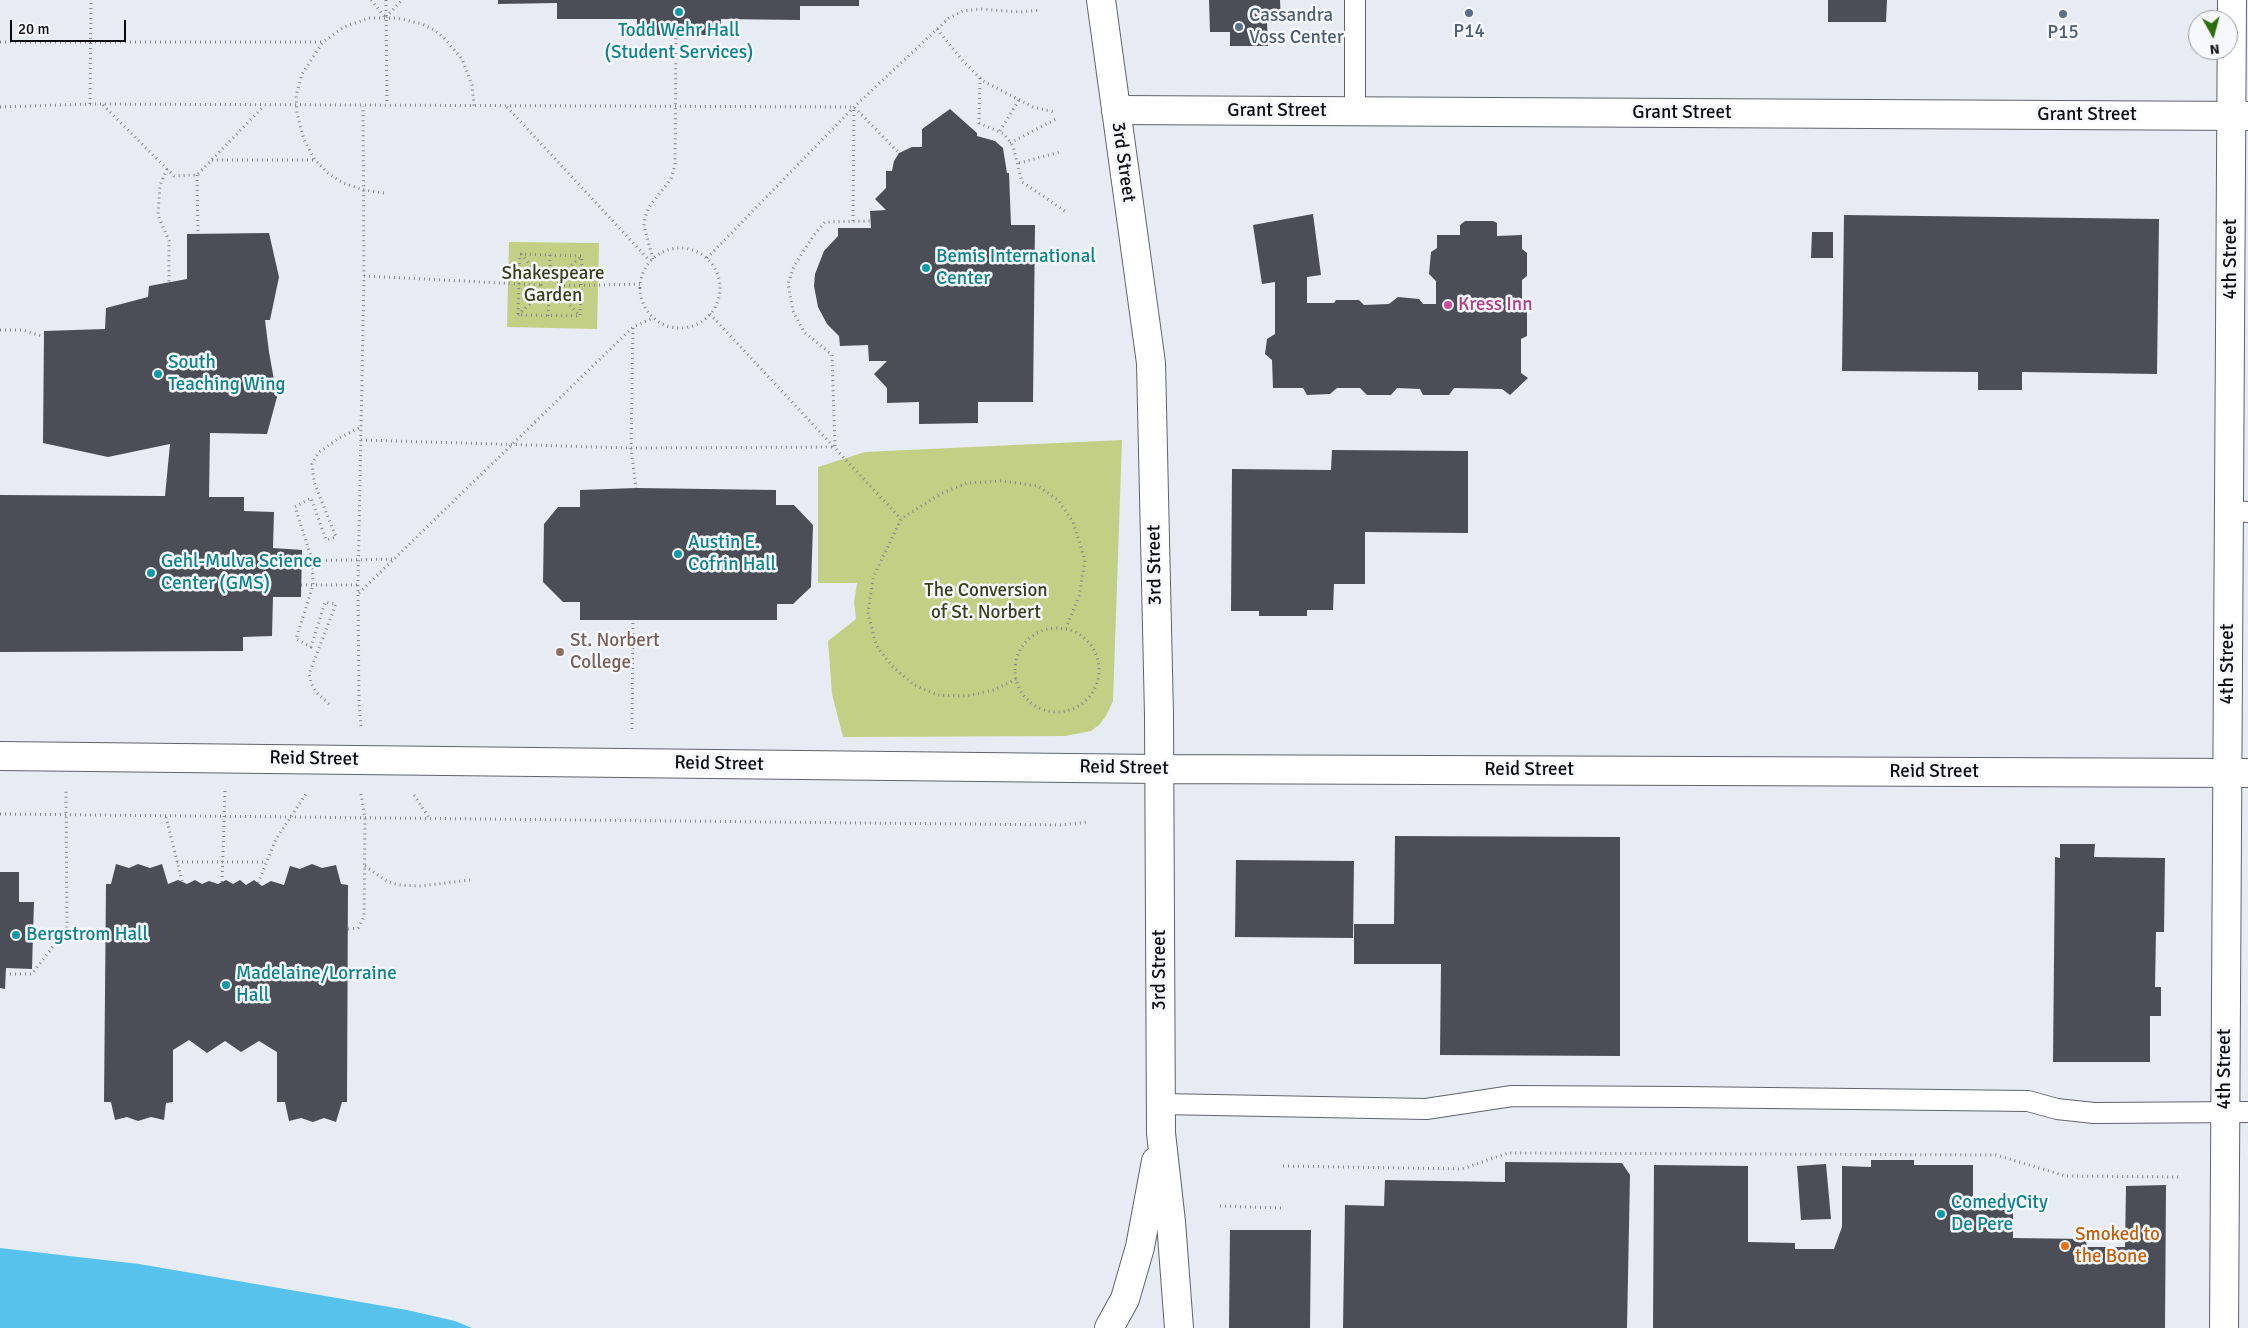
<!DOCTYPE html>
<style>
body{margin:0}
#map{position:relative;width:2248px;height:1328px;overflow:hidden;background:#e7ebf4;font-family:Signika,sans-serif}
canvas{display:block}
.north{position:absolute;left:2188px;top:10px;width:50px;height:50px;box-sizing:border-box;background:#f6f8fe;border:1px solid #989a9f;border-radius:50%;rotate:173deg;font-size:14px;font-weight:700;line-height:20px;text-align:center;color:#0c0d10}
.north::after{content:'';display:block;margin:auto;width:18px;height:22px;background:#2a6e08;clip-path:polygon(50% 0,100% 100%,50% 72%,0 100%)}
.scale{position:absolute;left:10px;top:20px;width:116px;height:22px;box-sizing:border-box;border:2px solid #0c0d10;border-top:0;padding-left:6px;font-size:15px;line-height:18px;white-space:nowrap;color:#0c0d10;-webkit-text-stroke:4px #f6f8fe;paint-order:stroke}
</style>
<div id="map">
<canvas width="2248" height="1328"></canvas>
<div class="north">N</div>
<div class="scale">20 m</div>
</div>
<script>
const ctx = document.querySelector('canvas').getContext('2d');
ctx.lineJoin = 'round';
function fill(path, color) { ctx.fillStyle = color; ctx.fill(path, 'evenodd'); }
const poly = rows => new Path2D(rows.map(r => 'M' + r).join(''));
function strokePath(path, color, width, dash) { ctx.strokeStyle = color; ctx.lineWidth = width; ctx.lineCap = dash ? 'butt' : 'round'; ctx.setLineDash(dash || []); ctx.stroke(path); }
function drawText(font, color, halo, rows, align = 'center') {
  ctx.font = font + ' Signika,sans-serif'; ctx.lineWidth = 5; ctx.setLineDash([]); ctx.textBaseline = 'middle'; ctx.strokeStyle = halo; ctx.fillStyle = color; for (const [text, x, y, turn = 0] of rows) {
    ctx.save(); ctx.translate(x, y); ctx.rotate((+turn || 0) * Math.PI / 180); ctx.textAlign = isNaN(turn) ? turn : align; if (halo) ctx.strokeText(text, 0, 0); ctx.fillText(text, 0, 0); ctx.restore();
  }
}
fill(poly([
 [509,242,599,243,597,329,507,327],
 [1122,440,1113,701,1106,716,1099,725,1091,731,1065,736,843,737,832,694,828,641,856,619,854,602,857,583,818,583,818,467,865,452]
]), '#c3cf84');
fill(poly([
 [0,1248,139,1264,407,1310,455,1321,472,1328,0,1328]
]), '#57c3ed');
fill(poly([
 [498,0,859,0,859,6,800,6,800,20,721,19,720,35,637,35,637,19,557,19,557,3,498,4],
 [1209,0,1280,0,1281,22,1267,23,1268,46,1230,46,1230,32,1210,32],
 [1828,0,1887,0,1886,22,1828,22],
 [950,109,977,133,977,136,995,141,1003,148,1007,173,1009,173,1011,225,1035,225,1033,402,978,402,978,423,919,424,919,402,887,403,887,388,874,374,887,361,869,361,868,345,840,346,839,336,827,324,818,307,814,286,815,274,824,251,838,236,838,228,871,228,870,211,886,210,875,199,886,188,886,171,892,171,894,161,899,153,912,147,922,147,922,129],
 [1313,214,1321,275,1307,277,1307,303,1334,303,1336,300,1359,300,1364,305,1389,304,1398,297,1419,299,1423,304,1436,304,1436,281,1429,274,1431,252,1437,248,1437,235,1460,235,1460,225,1465,221,1493,221,1497,223,1497,236,1522,235,1522,249,1527,253,1527,276,1522,280,1522,305,1527,313,1527,336,1521,339,1521,373,1528,378,1510,395,1502,389,1454,388,1449,395,1423,395,1420,389,1397,388,1391,395,1367,395,1360,388,1337,388,1330,394,1307,395,1303,388,1273,388,1272,360,1265,354,1267,339,1275,334,1275,282,1262,284,1253,225],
 [1844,215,2159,219,2157,374,2022,372,2022,390,1978,390,1978,372,1842,371],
 [1812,232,1833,232,1833,258,1811,258],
 [269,233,279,277,270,320,265,320,269,352,277,397,267,434,210,433,209,497,244,497,244,511,274,512,273,548,302,550,301,597,273,597,272,636,243,637,243,651,0,652,0,495,165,496,170,444,108,457,43,443,44,331,105,329,106,308,148,297,149,286,187,279,187,234],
 [1332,450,1468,451,1468,533,1365,532,1365,584,1334,584,1333,610,1307,610,1307,616,1259,616,1259,611,1231,611,1232,469,1331,470],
 [636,488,776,490,776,505,794,505,813,525,811,587,793,604,777,604,777,620,580,620,580,602,563,602,543,582,544,524,558,507,580,507,580,490],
 [1395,836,1620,837,1620,1056,1440,1055,1441,964,1354,964,1354,924,1394,924],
 [2060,844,2095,844,2094,857,2165,858,2164,932,2156,932,2155,987,2161,987,2161,1016,2150,1016,2150,1062,2053,1062,2055,857,2060,858],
 [1236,860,1354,861,1353,938,1235,937],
 [116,864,129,868,138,864,150,868,162,864,168,884,178,880,187,884,195,880,202,884,209,881,218,884,226,880,233,884,240,880,246,885,254,880,262,886,271,881,284,885,290,866,300,869,312,864,322,868,336,865,341,884,348,885,347,1102,342,1102,336,1122,324,1118,313,1122,301,1118,289,1121,285,1102,277,1102,277,1052,259,1041,241,1052,225,1041,207,1053,189,1040,173,1050,173,1102,166,1103,164,1120,151,1117,138,1121,127,1117,115,1120,111,1102,104,1102,106,884,111,884],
 [0,872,19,872,19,902,34,902,32,969,6,968,5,989,0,988],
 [1871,1160,1914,1160,1914,1165,1973,1165,1973,1200,2013,1200,2013,1238,2087,1239,2086,1247,2125,1247,2126,1186,2166,1185,2165,1328,1653,1328,1654,1165,1748,1166,1748,1242,1795,1243,1795,1249,1834,1249,1842,1227,1842,1166,1871,1167],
 [1505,1162,1622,1163,1630,1175,1627,1328,1343,1328,1345,1205,1384,1206,1385,1180,1505,1182],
 [1826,1164,1831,1219,1801,1220,1797,1166],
 [1230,1230,1311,1230,1310,1328,1229,1328]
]), '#4b4e56');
const service = poly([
 [1355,111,1355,0],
 [2229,511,2248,512],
 [1161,1104,1426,1109,1512,1096,1683,1097,2028,1101,2057,1109,2094,1113,2248,1112]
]);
const minor = poly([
 [0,756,1159,769],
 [2224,1328,2232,0]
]);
const tertiary = poly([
 [1116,110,2248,116]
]);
const secondary = poly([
 [1101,0,1151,363,1159,715,1161,1133,1171,1222,1179,1328],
 [1159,769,2248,773],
 [1109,1328,1125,1299,1140,1247,1156,1161]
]);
strokePath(service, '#60636b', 22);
strokePath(minor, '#60636b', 30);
strokePath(tertiary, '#60636b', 30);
strokePath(secondary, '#60636b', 30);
strokePath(poly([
 [371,0,385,17],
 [386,0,387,104],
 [386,17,402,0],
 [937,29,963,61,983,81,1033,107,1054,112],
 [0,42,322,42],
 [980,78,979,123,1004,134,1013,146,1022,182,1068,213],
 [90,104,91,0],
 [103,105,174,176,197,175,264,106],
 [0,107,90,104,854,107,899,153],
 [507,107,650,261],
 [1000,131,1019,100],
 [1010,143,1056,119],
 [212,160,315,160],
 [1019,163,1060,152],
 [167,169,160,185,158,215,169,241,169,282],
 [197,175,198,234],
 [384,193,364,190,343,183,328,173,315,160,304,140,297,113,296,96,302,74,323,42,344,27,369,18,397,18,422,24,434,30,444,38,462,59,472,85,474,106],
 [853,221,854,107],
 '640 288a40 40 0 1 1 80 0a40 40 0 1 1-80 0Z',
 [520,254,582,256,580,316,518,315,520,254],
 [521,254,543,279],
 [707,258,854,107,949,18,963,11,980,9,1020,12,1041,10],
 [653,259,644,226,645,217,649,207,671,179,675,165,676,35],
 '541 285a9 9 0 1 1 18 0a9 9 0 1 1-18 0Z',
 [364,276,540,285],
 [550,276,550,255],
 [556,278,582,256],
 [559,286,640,284],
 [556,291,580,316],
 [710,314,901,519],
 [518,315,543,292],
 [548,316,549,294],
 [633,328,631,448,636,488],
 [0,330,23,330,44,337],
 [361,440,631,448,835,447,832,355,804,332,793,311,788,284,794,266,814,235,825,222,871,221],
 [301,561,393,559],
 [301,585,358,585],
 [359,593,633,327,653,318],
 '1015 670a42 42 0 1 1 84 0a42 42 0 1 1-84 0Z',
 [1016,679,994,690,967,696,938,695,914,685,891,665,876,645,868,613,873,578,901,519,940,494,967,483,1002,481,1038,486,1058,500,1073,522,1085,560,1079,596,1066,628],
 [329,704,316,692,311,683,309,674,336,604,325,602,311,647,296,639,313,585,312,560,295,507,311,498,326,540,336,537,314,482,312,464,318,453,339,438,361,427],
 [361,726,359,704,358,585,364,276,363,106],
 [632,729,633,620],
 [414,795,430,819],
 [0,814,1061,825,1088,822],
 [166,817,182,881],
 [177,862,266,862],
 [365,866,388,882,399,885,421,886,470,880],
 [222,882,225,791],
 [258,883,276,839,306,794],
 [348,929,358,928,364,917,365,818,361,794],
 [5,974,32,974,67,928,66,790],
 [1283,1166,1462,1169,1508,1153,1996,1155,2066,1176,2180,1177],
 [1220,1206,1282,1208]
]), '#84878d', 3, [1, 4]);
strokePath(service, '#fff', 20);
strokePath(minor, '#fff', 28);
strokePath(tertiary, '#fff', 28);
strokePath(secondary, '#fff', 28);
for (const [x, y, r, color] of [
 [679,12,5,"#0f9aa8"],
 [1469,13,5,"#5c6f8a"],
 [2063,14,5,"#5c6f8a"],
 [1239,27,5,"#5c6f8a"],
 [926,268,5,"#0f9aa8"],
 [1448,305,5,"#d1479c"],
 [158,374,5,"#0f9aa8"],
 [678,554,5,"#0f9aa8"],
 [151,573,5,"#0f9aa8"],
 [560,652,5,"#8d6e63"],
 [16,935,5,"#0f9aa8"],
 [226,985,5,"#0f9aa8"],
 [1941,1214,5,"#0f9aa8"],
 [2065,1246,5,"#e8710a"]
]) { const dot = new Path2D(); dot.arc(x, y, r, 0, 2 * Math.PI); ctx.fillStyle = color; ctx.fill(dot); strokePath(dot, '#f6f8fe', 2); }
drawText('19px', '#4e5e75', '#f6f8fe', [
 ["Cassandra",1249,16,"left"],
 ["Voss Center",1249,38,"left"],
 ["P14",1469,32],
 ["P15",2063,33]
]);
drawText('19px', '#0d838f', '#f6f8fe', [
 ["Todd Wehr Hall",679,31,"center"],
 ["(Student Services)",679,53,"center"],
 ["Bemis International",936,257],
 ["Center",936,279],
 ["South",168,363],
 ["Teaching Wing",168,385],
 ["Austin E.",688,543],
 ["Cofrin Hall",688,565],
 ["Gehl-Mulva Science",161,562],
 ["Center (GMS)",161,584],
 ["Bergstrom Hall",26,935],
 ["Madelaine/Lorraine",236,974],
 ["Hall",236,996],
 ["ComedyCity",1951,1203],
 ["De Pere",1951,1225]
], 'left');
drawText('19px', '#0c0d10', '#f6f8fe', [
 ["Grant Street",1277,111],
 ["Grant Street",1682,113],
 ["Grant Street",2087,115],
 ["3rd Street",1123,162,82],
 ["4th Street",2231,259,-90],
 ["3rd Street",1155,565,-91],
 ["4th Street",2228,664,-90],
 ["Reid Street",314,759,1],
 ["Reid Street",719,764,1],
 ["Reid Street",1124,768,1],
 ["Reid Street",1529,770],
 ["Reid Street",1934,772],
 ["3rd Street",1160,970,-90],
 ["4th Street",2225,1069,-90]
]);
drawText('19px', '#3a3f19', '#f6f8fe', [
 ["Shakespeare",553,274],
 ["Garden",553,296],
 ["The Conversion",986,591],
 ["of St. Norbert",986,613]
]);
drawText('19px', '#b23c85', '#f6f8fe', [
 ["Kress Inn",1458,305]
], 'left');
drawText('19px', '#785e54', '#f6f8fe', [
 ["St. Norbert",570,641],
 ["College",570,663]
], 'left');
drawText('19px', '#c56008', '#f6f8fe', [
 ["Smoked to",2075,1235],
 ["the Bone",2075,1257]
], 'left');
</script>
